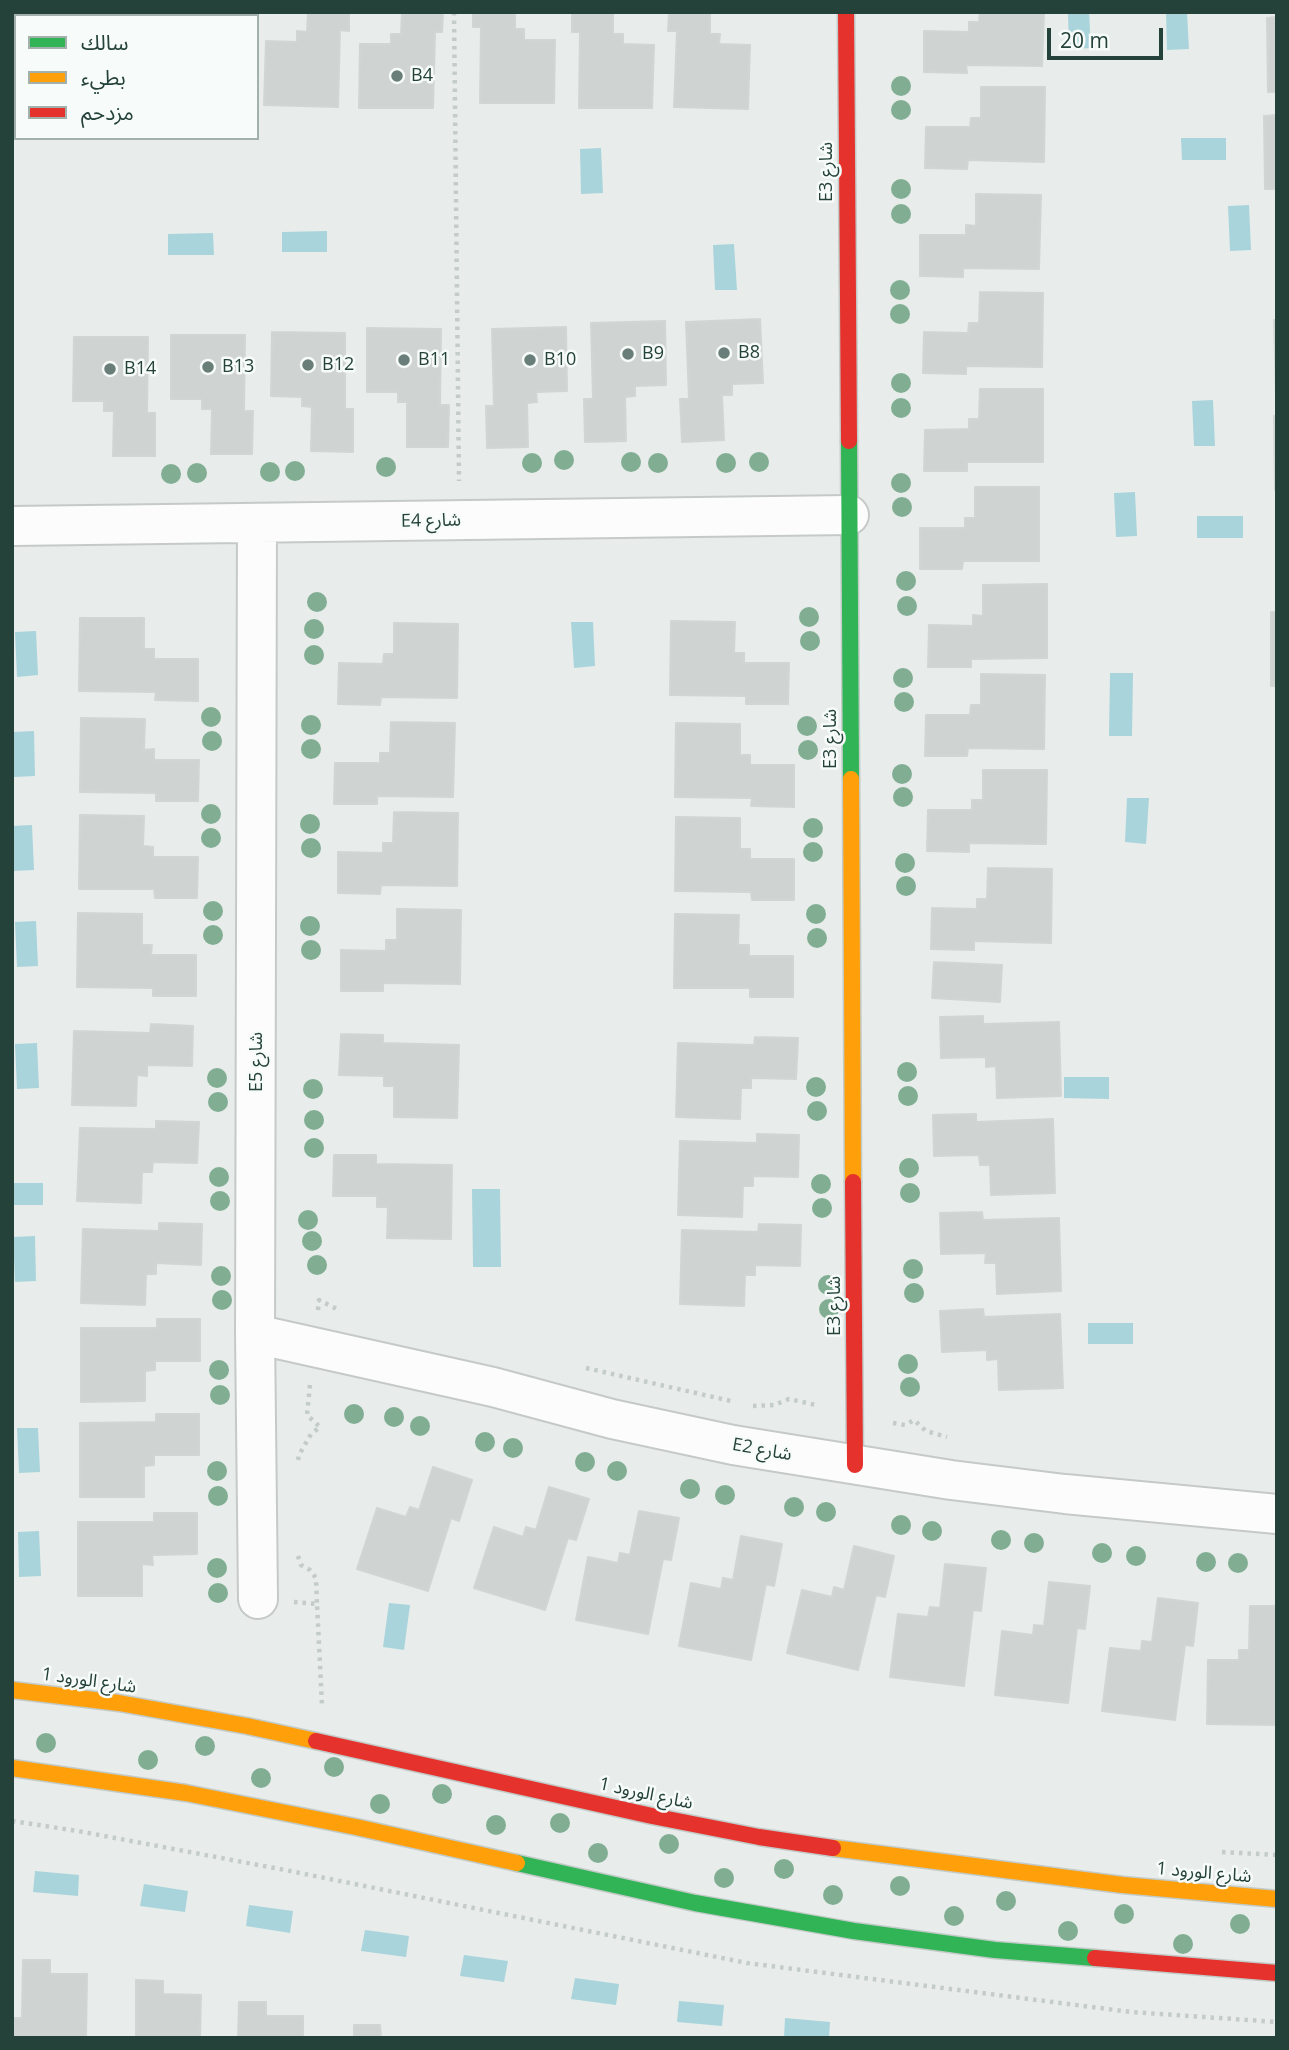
<!DOCTYPE html>
<meta charset="utf-8">
<style>
body{margin:0}
#map{position:relative;width:1289px;height:2050px;overflow:hidden;background:#e8edeb;font-family:"Open Sans","Noto Sans Arabic",sans-serif}
canvas{display:block}
.frame{position:absolute;inset:0;border:14px solid #24423a;pointer-events:none}
.legend{position:absolute;left:14px;top:14px;width:245px;height:126px;box-sizing:border-box;background:#f7fbf9;border:2px solid #a3b1ad;margin:0;padding:9px 12px;list-style:none;font-size:21px;color:#24423a}
.legend li{display:flex;align-items:center;gap:14px;height:35px}
.legend b{width:35px;border:2px solid #a3b1ad}
.scale{position:absolute;left:1047px;top:28px;width:116px;height:32px;box-sizing:border-box;border:4px solid #24423a;border-top:0;padding-left:9px;font-size:21px;line-height:24px;white-space:nowrap;color:#24423a;-webkit-text-stroke:5px #f7fbf9;paint-order:stroke}
</style>
<div id="map">
<canvas width="1289" height="2050"></canvas>
<div class="frame"></div>
<ul class="legend">
<li><b style="height:9px;background:#30b455"></b>سالك</li>
<li><b style="height:9px;background:#ff9f0a"></b>بطيء</li>
<li><b style="height:9px;background:#e5322d"></b>مزدحم</li>
</ul>
<div class="scale">20 m</div>
</div>
<script>
const ctx = document.querySelector('canvas').getContext('2d');
ctx.lineJoin = 'round';
function fill(path, color) { ctx.fillStyle = color; ctx.fill(path, 'evenodd'); }
const poly = rows => new Path2D(rows.map(r => 'M' + r).join(''));
function strokePath(path, color, width, dash) { ctx.strokeStyle = color; ctx.lineWidth = width; ctx.lineCap = dash ? 'butt' : 'round'; ctx.setLineDash(dash || []); ctx.stroke(path); }
function drawText(font, color, halo, rows, align = 'center') {
  ctx.font = font + ' "Open Sans","Noto Sans Arabic",sans-serif'; ctx.lineWidth = 5; ctx.setLineDash([]); ctx.textBaseline = 'middle'; ctx.strokeStyle = halo; ctx.fillStyle = color; for (const [text, x, y, turn = 0] of rows) {
    ctx.save(); ctx.translate(x, y); ctx.rotate((+turn || 0) * Math.PI / 180); ctx.textAlign = isNaN(turn) ? turn : align; if (halo) ctx.strokeText(text, 0, 0); ctx.fillText(text, 0, 0); ctx.restore();
  }
}
fill(poly([
 [1068,12,1089,12,1091,48,1069,49],
 [1166,12,1187,12,1189,49,1167,50],
 [1181,138,1226,138,1226,160,1182,160],
 [601,148,603,193,581,194,580,149],
 [1249,205,1251,250,1230,251,1228,206],
 [327,231,327,252,282,252,282,232],
 [213,233,214,255,168,255,168,234],
 [734,244,737,290,715,290,713,245],
 [1213,400,1215,446,1194,446,1192,401],
 [1135,492,1137,536,1116,537,1114,493],
 [1197,516,1243,516,1243,538,1197,538],
 [571,622,593,622,595,666,574,668],
 [36,631,38,675,17,677,15,632],
 [1110,673,1133,673,1132,736,1109,736],
 [34,731,35,776,14,777,12,732],
 [1127,798,1149,798,1146,844,1125,842],
 [32,825,34,870,13,871,12,826],
 [36,921,38,966,17,967,15,922],
 [37,1043,39,1088,17,1089,15,1044],
 [1064,1077,1109,1077,1109,1099,1064,1098],
 [12,1183,43,1183,43,1205,12,1205],
 [472,1189,500,1189,501,1267,473,1267],
 [35,1236,36,1281,15,1282,13,1237],
 [1088,1323,1133,1323,1133,1344,1088,1344],
 [17,1428,38,1428,40,1472,19,1473],
 [39,1531,41,1576,19,1577,18,1532],
 [389,1603,410,1605,404,1650,383,1647],
 [35,1871,79,1875,78,1896,33,1892],
 [144,1884,188,1891,185,1912,140,1906],
 [249,1905,293,1911,290,1933,246,1926],
 [365,1930,409,1936,406,1957,361,1951],
 [464,1955,508,1961,504,1982,460,1976],
 [575,1978,619,1984,616,2005,571,1999],
 [679,2001,724,2005,722,2026,677,2022],
 [785,2018,830,2022,829,2038,784,2038]
]), '#a9d4db');
const building = poly([
 [105,12,147,12,146,16,105,16,105,12],
 [211,12,252,12,252,16,211,16,211,12],
 [308,12,349,12,349,31,340,30,338,107,264,105,266,41,297,42,297,31,307,32,308,12],
 [402,12,443,12,442,32,435,32,433,108,359,108,360,44,391,44,391,34,401,34,402,12],
 [473,12,515,12,515,29,524,29,524,40,555,40,554,103,480,103,481,27,473,27,473,12],
 [572,12,613,12,613,34,623,34,623,44,654,45,652,108,579,108,580,32,572,32,572,12],
 [669,12,710,12,710,34,720,34,719,44,750,45,748,109,674,107,677,31,668,31,669,12],
 [980,12,1044,12,1042,66,966,65,967,73,924,72,924,31,969,32,969,22,979,22,980,12],
 [1277,17,1277,92,1268,92,1267,18,1277,17],
 [981,87,1045,87,1044,162,968,160,967,169,925,168,926,127,970,127,971,118,981,118,981,87],
 [1277,115,1277,189,1265,189,1264,116,1277,115],
 [976,194,1041,195,1039,269,963,268,963,277,920,276,920,235,966,235,966,225,976,226,976,194],
 [980,292,1043,293,1042,367,966,366,966,374,923,373,924,332,968,333,969,323,979,323,980,292],
 [760,319,763,383,732,384,732,395,722,395,724,440,682,442,680,399,689,399,686,322,760,319],
 [1274,320,1277,320,1276,394,1274,320],
 [665,321,666,385,635,386,635,396,625,397,626,441,585,442,584,399,593,399,591,323,665,321],
 [566,327,567,391,536,392,537,402,527,403,528,447,487,448,486,406,494,406,492,329,566,327],
 [367,328,441,329,440,405,449,405,448,447,407,447,407,402,398,402,398,392,367,392,367,328],
 [272,332,345,333,345,409,353,409,353,452,311,451,312,407,302,406,302,397,271,396,272,332],
 [171,335,245,335,244,411,253,411,252,454,211,454,212,409,202,409,202,399,171,399,171,335],
 [74,337,148,337,147,413,155,413,155,456,113,456,114,411,104,411,104,401,73,401,74,337],
 [980,389,1043,389,1043,462,967,462,967,471,924,471,925,430,969,429,969,419,979,419,980,389],
 [1274,416,1277,416,1277,490,1275,490,1274,416],
 [975,487,1039,487,1039,561,963,561,962,569,920,569,920,528,965,528,965,518,975,518,975,487],
 [1047,584,1047,658,971,659,971,667,928,667,929,625,973,626,973,615,983,616,983,585,1047,584],
 [1271,612,1277,612,1277,686,1271,686,1271,612],
 [80,618,144,618,144,649,154,649,154,659,198,659,198,701,155,700,156,692,79,691,80,618],
 [671,621,735,622,734,653,744,653,744,663,789,663,788,704,746,704,746,696,670,695,671,621],
 [394,623,458,624,457,698,381,697,380,705,338,704,339,663,383,664,384,654,394,654,394,623],
 [981,674,1045,675,1044,749,968,748,967,756,925,756,926,715,970,715,971,705,981,705,981,674],
 [81,718,145,719,144,750,154,749,154,760,199,760,198,801,156,801,156,793,80,792,81,718],
 [391,722,455,723,453,797,377,796,377,804,334,804,335,763,380,763,380,753,390,753,391,722],
 [676,723,740,724,740,755,750,755,750,765,794,765,794,807,751,806,752,798,675,797,676,723],
 [983,770,1047,770,1046,844,969,843,969,852,927,851,928,810,972,810,972,800,983,800,983,770],
 [394,812,458,813,457,886,381,885,380,894,338,893,338,852,383,853,383,843,393,843,394,812],
 [80,815,144,816,143,846,153,847,153,857,198,857,197,898,155,898,154,889,79,889,80,815],
 [676,817,740,818,740,849,750,849,750,859,794,859,794,900,752,900,751,892,675,891,676,817],
 [988,868,1052,869,1051,943,974,941,974,950,931,949,932,908,977,909,977,899,987,899,988,868],
 [397,909,461,910,460,984,383,983,383,991,341,991,341,950,386,951,386,940,397,940,397,909],
 [78,913,142,914,142,945,152,945,151,955,196,955,196,996,153,996,153,988,77,987,78,913],
 [675,914,739,915,738,945,749,945,749,956,793,956,793,997,750,997,750,988,674,988,675,914],
 [934,962,1002,965,1000,1002,932,998,934,962],
 [983,1016,983,1024,1059,1022,1061,1096,997,1098,996,1066,986,1067,986,1057,941,1058,940,1017,983,1016],
 [151,1024,193,1026,192,1066,147,1065,147,1076,137,1075,136,1106,72,1105,74,1031,150,1033,151,1024],
 [341,1034,383,1035,383,1043,459,1045,457,1118,394,1117,394,1086,384,1086,384,1076,339,1075,341,1034],
 [755,1037,798,1038,796,1079,751,1078,751,1088,741,1088,740,1119,676,1117,678,1043,754,1045,755,1037],
 [976,1114,976,1122,1053,1119,1055,1193,991,1195,990,1165,980,1165,979,1155,934,1156,933,1115,976,1114],
 [156,1121,199,1122,197,1163,153,1162,152,1172,142,1172,141,1203,77,1201,80,1128,156,1129,156,1121],
 [757,1134,799,1135,798,1177,753,1176,753,1186,743,1186,742,1217,678,1215,680,1141,757,1143,757,1134],
 [334,1155,376,1155,376,1164,452,1165,451,1239,387,1238,388,1207,377,1207,377,1196,333,1196,334,1155],
 [982,1212,983,1220,1059,1218,1061,1291,997,1294,996,1263,985,1263,986,1253,941,1254,940,1213,982,1212],
 [159,1223,202,1224,201,1265,156,1263,156,1274,146,1274,145,1305,81,1303,83,1229,159,1231,159,1223],
 [759,1224,801,1225,800,1266,755,1265,755,1275,745,1275,744,1306,680,1304,682,1230,758,1232,759,1224],
 [983,1309,984,1317,1060,1314,1063,1388,999,1390,998,1359,987,1360,987,1350,942,1352,940,1311,983,1309],
 [157,1319,200,1319,200,1361,155,1361,155,1370,145,1371,145,1401,81,1402,81,1328,157,1328,157,1319],
 [156,1414,199,1414,199,1455,154,1455,154,1465,144,1466,144,1497,80,1497,80,1423,156,1422,156,1414],
 [433,1467,472,1480,459,1521,451,1518,428,1591,357,1569,377,1508,406,1517,410,1507,419,1510,433,1467],
 [549,1487,589,1499,576,1540,568,1538,545,1610,474,1588,494,1527,523,1537,526,1527,536,1530,549,1487],
 [639,1511,679,1518,671,1560,663,1559,648,1634,576,1620,588,1557,618,1563,620,1553,630,1555,639,1511],
 [154,1513,197,1513,197,1554,152,1555,153,1565,142,1564,142,1596,78,1596,78,1522,154,1522,154,1513],
 [741,1536,782,1544,774,1586,766,1584,751,1660,679,1646,691,1583,721,1589,723,1578,733,1580,741,1536],
 [854,1546,894,1556,885,1597,876,1595,858,1670,787,1653,802,1590,832,1597,834,1587,844,1590,854,1546],
 [945,1564,986,1568,981,1611,973,1610,964,1686,890,1677,898,1614,928,1617,930,1607,940,1608,945,1564],
 [1049,1582,1090,1586,1085,1629,1077,1628,1068,1703,995,1695,1002,1631,1033,1635,1034,1625,1044,1626,1049,1582],
 [1158,1598,1198,1603,1193,1646,1185,1645,1175,1720,1102,1711,1110,1648,1141,1651,1142,1641,1152,1642,1158,1598],
 [1250,1606,1277,1606,1277,1725,1207,1724,1208,1660,1239,1660,1239,1650,1249,1650,1250,1606],
 [23,1960,50,1960,50,1974,87,1974,86,2038,12,2038,13,2018,22,2018,23,1960],
 [136,1980,163,1981,163,1994,201,1995,200,2038,136,2038,136,1980],
 [239,2002,266,2002,266,2016,303,2016,303,2038,238,2038,239,2002],
 [354,2025,380,2025,381,2038,354,2038,354,2025]
]);
fill(building, '#cfd4d2');
strokePath(building, '#d1d6d4', 2);
const street = poly([
 [257,524,255,1334,258,1599],
 [12,526,849,515],
 [255,1334,493,1387,612,1419,733,1445,951,1480,1065,1494,1277,1514]
]);
const fast = poly([
 [849,441,851,779],
 [517,1863,695,1903,854,1931,995,1950,1095,1958]
]);
const slow = poly([
 [851,779,853,1182],
 [12,1690,119,1703,247,1726,316,1741],
 [12,1768,186,1793,356,1827,517,1863],
 [833,1848,1123,1885,1277,1899]
]);
const jam = poly([
 [846,12,849,441],
 [853,1182,855,1465],
 [316,1741,652,1816,759,1837,833,1848],
 [1095,1958,1277,1973]
]);
strokePath(street, '#c5cac8', 42);
strokePath(fast, '#c3cbc8', 19);
strokePath(slow, '#c3cbc8', 19);
strokePath(jam, '#c3cbc8', 19);
strokePath(poly([
 [454,12,459,481],
 [318,1310,319,1300,339,1310],
 [586,1368,731,1401],
 [753,1406,774,1405,789,1399,816,1405],
 [893,1423,905,1425,914,1420,926,1431,947,1437],
 [298,1460,299,1455,311,1434,320,1427,307,1415,310,1385],
 [298,1556,301,1565,310,1570,316,1578,317,1604],
 [294,1602,317,1604,322,1705],
 [12,1821,78,1831,285,1870,747,1963,1131,2012,1277,2022],
 [1222,1852,1277,1855]
]), '#c3ccca', 4.5, [3.5, 5]);
strokePath(street, '#fcfcfc', 38);
strokePath(fast, '#30b455', 16);
strokePath(slow, '#ff9f0a', 16);
strokePath(jam, '#e5322d', 16);
ctx.fillStyle = '#81ae93';
for (const [x, y] of [
 [901,86],
 [901,110],
 [901,189],
 [901,214],
 [900,290],
 [900,314],
 [901,383],
 [901,408],
 [564,460],
 [631,462],
 [759,462],
 [532,463],
 [658,463],
 [726,463],
 [386,467],
 [295,471],
 [270,472],
 [197,473],
 [171,474],
 [901,483],
 [902,507],
 [906,581],
 [317,602],
 [907,606],
 [809,617],
 [314,629],
 [810,641],
 [314,655],
 [903,678],
 [904,702],
 [211,717],
 [311,725],
 [807,726],
 [212,741],
 [311,749],
 [808,750],
 [902,774],
 [903,797],
 [211,814],
 [310,824],
 [813,828],
 [211,838],
 [311,848],
 [813,852],
 [905,863],
 [906,886],
 [213,911],
 [816,914],
 [310,926],
 [213,935],
 [817,938],
 [311,950],
 [907,1072],
 [217,1078],
 [816,1087],
 [313,1089],
 [908,1096],
 [218,1102],
 [817,1111],
 [314,1120],
 [314,1148],
 [909,1168],
 [219,1177],
 [821,1184],
 [910,1193],
 [220,1201],
 [822,1208],
 [308,1220],
 [312,1241],
 [317,1265],
 [913,1269],
 [221,1276],
 [828,1285],
 [914,1293],
 [222,1300],
 [829,1309],
 [908,1364],
 [219,1370],
 [910,1387],
 [220,1395],
 [354,1414],
 [394,1417],
 [420,1426],
 [485,1442],
 [513,1448],
 [585,1462],
 [217,1471],
 [617,1471],
 [690,1489],
 [725,1495],
 [218,1496],
 [794,1507],
 [826,1512],
 [901,1525],
 [932,1531],
 [1001,1540],
 [1034,1543],
 [1102,1553],
 [1136,1556],
 [1206,1562],
 [1238,1563],
 [217,1568],
 [218,1593],
 [46,1743],
 [205,1746],
 [148,1760],
 [334,1767],
 [261,1778],
 [442,1794],
 [380,1804],
 [560,1823],
 [496,1825],
 [669,1844],
 [598,1853],
 [784,1869],
 [724,1878],
 [900,1886],
 [833,1895],
 [1006,1901],
 [1124,1914],
 [954,1916],
 [1240,1924],
 [1068,1931],
 [1183,1944]
]) { ctx.beginPath(); ctx.arc(x, y, 10, 0, 2 * Math.PI); ctx.fill(); }
for (const [x, y, r, color] of [
 [397,76,7,"#697e78"],
 [724,353,7,"#697e78"],
 [628,354,7,"#697e78"],
 [404,360,7,"#697e78"],
 [530,360,7,"#697e78"],
 [308,365,7,"#697e78"],
 [208,367,7,"#697e78"],
 [110,369,7,"#697e78"]
]) { const dot = new Path2D(); dot.arc(x, y, r, 0, 2 * Math.PI); ctx.fillStyle = color; ctx.fill(dot); strokePath(dot, '#f7fbf9', 2.5); }
drawText('18px', '#24423a', '#f7fbf9', [
 ["B4",411,76],
 ["B8",738,353],
 ["B9",642,354],
 ["B11",418,360],
 ["B10",544,360],
 ["B12",322,365],
 ["B13",222,367],
 ["B14",124,369]
], 'left');
drawText('18px', '#24423a', '#f7fbf9', [
 ["E3 شارع",827,172,-90],
 ["E4 شارع",431,521,-1],
 ["E3 شارع",831,739,-90],
 ["E5 شارع",257,1062,-90],
 ["E3 شارع",835,1306,-90],
 ["E2 شارع",762,1450,10],
 ["شارع الورود 1",89,1681,8],
 ["شارع الورود 1",646,1794,12],
 ["شارع الورود 1",1204,1873,5]
]);
</script>
